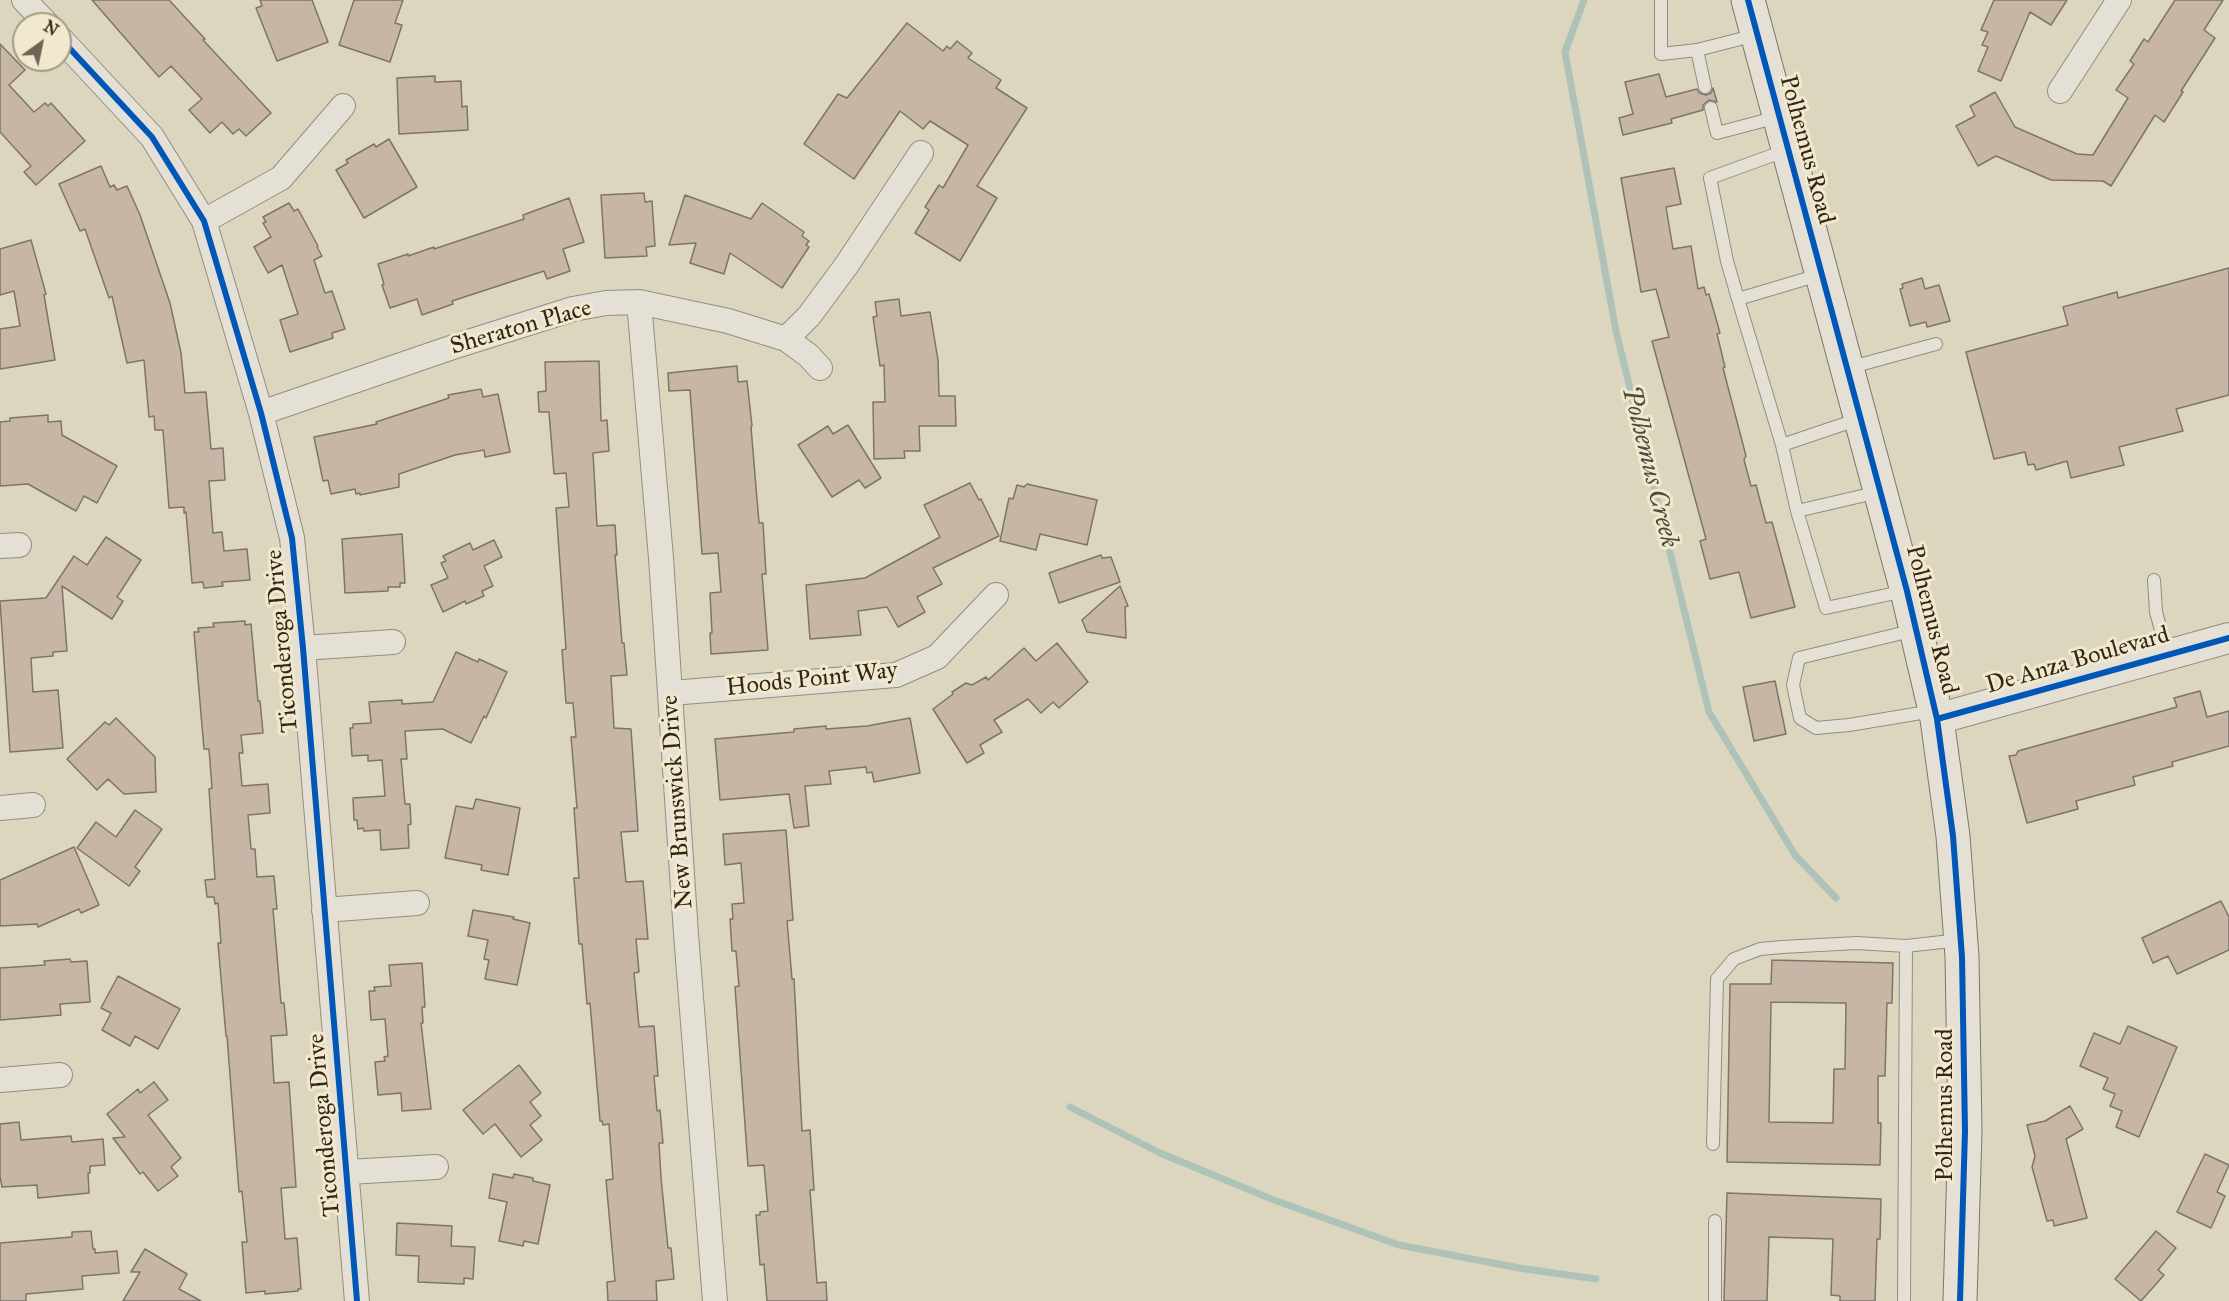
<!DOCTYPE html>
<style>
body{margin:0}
#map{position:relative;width:2229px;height:1301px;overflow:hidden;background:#ddd6bf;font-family:"IM FELL Great Primer",serif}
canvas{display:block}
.north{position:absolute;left:12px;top:12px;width:60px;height:60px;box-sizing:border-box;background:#f1e9cd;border:2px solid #a59b85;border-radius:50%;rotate:33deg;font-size:16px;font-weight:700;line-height:24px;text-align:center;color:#34251a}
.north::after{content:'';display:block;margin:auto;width:21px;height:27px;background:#6f6354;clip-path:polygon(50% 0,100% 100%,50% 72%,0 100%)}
</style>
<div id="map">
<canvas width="2229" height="1301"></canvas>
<div class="north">N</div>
</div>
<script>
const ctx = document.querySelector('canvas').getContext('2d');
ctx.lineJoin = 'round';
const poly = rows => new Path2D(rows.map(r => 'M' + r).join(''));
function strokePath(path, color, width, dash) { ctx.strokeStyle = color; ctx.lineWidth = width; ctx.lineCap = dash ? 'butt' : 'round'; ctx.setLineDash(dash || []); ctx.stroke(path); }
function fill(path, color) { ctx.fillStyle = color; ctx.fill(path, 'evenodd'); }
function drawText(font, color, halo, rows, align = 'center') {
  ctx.font = font + ' "IM FELL Great Primer",serif'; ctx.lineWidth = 6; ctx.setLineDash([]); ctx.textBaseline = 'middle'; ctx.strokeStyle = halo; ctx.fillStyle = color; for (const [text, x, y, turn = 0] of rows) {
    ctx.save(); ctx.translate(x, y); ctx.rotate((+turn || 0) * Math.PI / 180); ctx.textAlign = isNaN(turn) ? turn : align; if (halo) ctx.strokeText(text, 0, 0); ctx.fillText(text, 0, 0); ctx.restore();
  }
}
strokePath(poly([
 [1584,0,1565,52,1616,331,1709,712,1795,855,1836,898],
 [1070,1107,1160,1153,1274,1200,1399,1245,1519,1268,1596,1279]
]), '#afc2b8', 7);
const building = poly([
 [92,0,169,0,205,39,203,40,271,113,246,136,239,129,233,134,222,122,210,133,189,110,202,99,171,66,159,77,92,0],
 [260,0,312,0,328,42,277,61,256,8,262,6,260,0],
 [354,0,403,0,395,23,402,25,390,62,339,45,354,0],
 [1994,0,2067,0,2051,25,2030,12,2001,81,1978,71,1988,47,1982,45,1988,32,1981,30,1994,0],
 [2175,0,2223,0,2204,30,2215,38,2181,91,2183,92,2164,122,2155,115,2111,186,2103,181,2051,180,1996,156,1978,166,1956,126,1975,116,1970,106,1995,92,2015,127,2077,154,2093,155,2128,98,2116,90,2134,64,2130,61,2144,39,2148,42,2175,0],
 [907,23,943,51,947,46,950,49,957,41,972,53,968,58,1001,80,996,88,1027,108,977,186,997,198,960,261,915,233,929,210,925,207,939,185,943,188,968,145,930,121,923,129,900,111,854,179,804,144,838,94,847,98,907,23],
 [0,44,25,70,9,85,34,112,45,103,48,106,51,103,85,141,36,185,24,172,31,166,0,132,0,44],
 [1659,74,1666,97,1697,89,1699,93,1706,95,1711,93,1713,88,1717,102,1709,100,1703,105,1703,110,1671,119,1672,123,1623,135,1619,118,1633,114,1625,82,1659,74],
 [435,76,435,82,461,81,462,107,467,106,468,130,399,134,397,78,435,76],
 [389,139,417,187,364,218,336,170,348,163,346,160,374,144,376,147,389,139],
 [101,166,110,187,114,185,117,190,127,186,140,215,170,303,181,353,185,393,206,392,211,449,223,448,225,480,209,481,213,533,222,532,224,551,247,549,250,580,222,582,223,586,204,588,203,582,192,583,186,512,184,513,184,507,169,508,163,430,155,430,154,416,149,417,144,360,127,363,112,296,109,298,85,229,80,231,59,184,101,166],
 [1674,168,1681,204,1666,207,1673,249,1691,246,1698,289,1704,287,1706,295,1709,294,1720,333,1717,334,1725,367,1723,368,1746,456,1744,460,1751,486,1756,485,1766,523,1772,522,1795,607,1751,618,1739,572,1710,579,1700,541,1706,539,1652,341,1669,337,1656,289,1641,292,1621,178,1674,168],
 [644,193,645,202,652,201,655,246,646,247,647,256,605,258,601,195,644,193],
 [685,195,751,219,762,203,804,232,802,236,809,241,806,245,809,247,782,288,730,253,724,274,690,263,696,243,669,245,685,195],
 [569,198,584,242,563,249,570,271,547,279,544,271,452,301,453,304,422,315,417,299,390,308,382,285,384,284,378,264,408,254,408,256,434,247,434,249,524,219,523,215,569,198],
 [289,203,294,211,298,209,318,246,317,247,322,256,314,260,325,293,332,291,345,329,332,333,333,338,290,352,280,320,298,314,282,265,268,273,254,247,271,237,263,223,266,222,263,217,289,203],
 [31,240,46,294,44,295,55,360,0,369,0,329,20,326,14,291,0,295,0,249,31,240],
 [2229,268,2229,395,2176,409,2183,431,2119,447,2124,465,2071,478,2067,461,2036,470,2034,464,2028,465,2025,452,1994,459,1966,352,2068,325,2063,307,2117,292,2118,298,2229,268],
 [1922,278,1925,289,1939,285,1950,321,1927,327,1926,322,1910,326,1900,289,1903,288,1902,284,1922,278],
 [899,299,901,316,930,312,938,360,939,396,955,396,956,426,919,426,920,451,904,451,905,458,874,459,873,402,885,402,884,365,880,366,873,317,877,316,875,302,899,299],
 [599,361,601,421,607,420,609,451,593,453,597,526,615,525,617,555,615,555,622,643,624,643,627,675,611,676,614,728,631,729,638,831,621,832,626,882,643,881,648,939,636,939,639,972,634,973,639,1027,654,1026,658,1076,654,1076,657,1111,660,1110,663,1143,659,1143,661,1178,668,1248,671,1248,674,1279,656,1281,657,1301,608,1301,607,1282,615,1281,606,1180,613,1179,609,1124,603,1125,602,1121,600,1121,590,1003,587,1004,582,944,579,944,574,878,579,878,574,808,577,808,571,737,576,737,573,703,566,703,562,650,566,649,556,508,569,507,566,473,554,474,549,412,539,412,538,392,546,391,545,362,599,361],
 [737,366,738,382,747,381,752,426,751,427,759,523,763,523,766,574,762,574,768,650,711,654,710,633,712,633,710,593,721,592,718,553,702,554,690,390,669,391,668,373,737,366],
 [481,389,483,397,498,394,510,452,485,457,484,450,455,455,399,474,399,487,360,495,360,493,356,494,355,489,331,494,328,480,323,481,314,437,377,424,376,422,449,398,448,395,481,389],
 [48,415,48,422,61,421,62,435,117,466,97,503,84,496,76,511,28,484,0,486,0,422,10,421,10,418,48,415],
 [848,425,881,478,865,488,859,480,832,497,798,445,828,426,833,434,848,425],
 [970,483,979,500,981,499,999,536,933,568,942,584,917,597,925,612,898,627,887,607,858,611,861,635,810,639,806,585,865,578,940,537,924,505,970,483],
 [1027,484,1097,500,1087,545,1040,534,1036,550,1000,541,1009,498,1013,499,1017,485,1024,487,1027,484],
 [402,534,405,583,400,583,400,587,388,587,388,591,345,593,342,539,402,534],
 [106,537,141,560,117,597,123,601,112,619,62,586,67,651,53,652,53,656,31,658,33,692,58,690,63,748,10,752,0,601,46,598,74,556,87,565,106,537],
 [494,540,502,557,484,566,493,586,482,591,484,596,466,604,465,601,443,612,431,585,448,578,441,563,446,561,443,556,470,543,473,550,494,540],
 [1101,555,1102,558,1111,557,1120,582,1059,603,1049,573,1101,555],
 [1120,586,1128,606,1125,607,1126,638,1087,632,1082,620,1120,586],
 [245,621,245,625,251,624,258,701,260,701,263,733,241,735,243,753,239,753,242,786,268,784,270,813,248,815,251,849,255,849,257,877,274,876,277,909,273,909,281,1003,284,1003,287,1035,271,1036,274,1083,289,1082,296,1187,281,1188,285,1239,297,1238,301,1289,298,1289,298,1291,265,1294,265,1291,246,1293,242,1242,247,1242,242,1191,239,1192,227,1036,226,1036,218,943,221,943,218,903,215,904,214,897,207,897,205,880,215,879,209,789,212,788,209,749,204,749,194,632,199,632,198,628,214,627,213,623,245,621],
 [1057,643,1088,682,1059,708,1053,702,1041,713,1028,699,994,720,1002,732,980,745,984,753,967,763,933,709,953,694,952,692,966,683,972,685,986,677,988,680,1024,648,1036,661,1057,643],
 [456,652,478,662,479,659,507,672,486,718,484,716,471,743,443,729,405,731,407,759,401,759,405,804,410,804,411,824,408,825,409,848,381,850,380,830,364,831,363,828,358,829,357,820,354,820,353,798,385,796,382,760,368,761,368,755,352,756,350,728,353,728,353,724,371,723,369,702,402,700,402,704,433,702,456,652],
 [1775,681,1786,734,1754,741,1743,687,1775,681],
 [2200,691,2207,717,2229,711,2229,746,2172,762,2173,766,2133,777,2135,785,2076,801,2078,809,2027,823,2009,756,2016,755,2018,751,2177,707,2174,698,2200,691],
 [116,718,155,757,156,792,124,794,108,779,97,790,67,759,105,722,109,725,116,718],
 [910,718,920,773,874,782,872,772,867,773,866,767,829,771,831,784,805,786,809,826,794,828,789,794,720,800,715,739,794,732,794,729,826,726,826,729,867,726,910,718],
 [476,799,520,808,508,875,481,870,482,865,445,858,456,806,473,809,476,799],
 [135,810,162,829,135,867,140,871,129,886,77,848,96,822,116,837,135,810],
 [786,830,793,920,787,921,792,979,794,979,802,1131,810,1130,814,1190,810,1190,817,1283,826,1282,827,1301,767,1301,764,1264,760,1265,756,1215,760,1215,760,1212,768,1211,764,1165,748,1166,735,987,739,986,736,951,732,951,730,919,733,919,732,904,744,903,741,863,725,865,723,834,786,830],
 [74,847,99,905,81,913,79,909,38,927,37,924,0,926,0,880,74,847],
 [2221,901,2229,917,2229,950,2177,974,2168,956,2153,963,2142,938,2221,901],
 [473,910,514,917,513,919,530,923,517,985,485,979,489,960,484,959,488,940,468,936,473,910],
 [70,959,71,962,87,961,90,1002,60,1004,61,1015,0,1020,0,968,45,965,44,961,70,959],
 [1772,960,1893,963,1892,1003,1887,1003,1885,1076,1878,1076,1878,1123,1881,1123,1880,1165,1727,1162,1730,984,1771,984,1772,960],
 [1771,1002,1846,1003,1845,1069,1834,1069,1833,1123,1769,1122,1771,1002],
 [422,963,425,1007,422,1007,423,1023,421,1023,431,1109,402,1111,401,1093,378,1095,375,1062,385,1061,384,1057,388,1056,385,1019,371,1020,369,991,375,991,374,987,391,986,389,965,422,963],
 [118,976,180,1009,158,1049,135,1036,130,1046,102,1030,111,1013,101,1008,118,976],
 [2128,1026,2177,1047,2139,1137,2116,1127,2122,1111,2110,1106,2115,1094,2103,1089,2108,1078,2080,1066,2094,1033,2120,1044,2128,1026],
 [519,1065,541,1093,530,1102,541,1116,530,1125,542,1140,521,1157,495,1124,483,1134,463,1110,519,1065],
 [154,1082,168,1100,148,1115,181,1158,171,1167,178,1176,158,1191,143,1172,140,1174,113,1138,125,1137,107,1114,138,1089,140,1093,154,1082],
 [2070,1106,2083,1129,2066,1139,2087,1218,2054,1226,2053,1220,2047,1221,2032,1167,2035,1156,2027,1125,2045,1121,2070,1106],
 [19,1122,21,1140,71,1136,72,1142,103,1139,105,1165,90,1166,90,1173,88,1173,89,1193,38,1198,37,1185,2,1187,0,1176,0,1124,19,1122],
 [2205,1154,2229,1165,2217,1192,2225,1196,2211,1228,2177,1212,2205,1154],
 [493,1174,513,1178,514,1174,533,1178,533,1181,550,1185,538,1244,524,1241,523,1246,499,1241,507,1202,489,1198,493,1174],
 [1727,1193,1881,1199,1880,1239,1877,1239,1875,1301,1840,1301,1840,1296,1831,1295,1833,1239,1769,1237,1767,1301,1724,1301,1727,1193],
 [397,1223,452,1226,451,1246,475,1247,473,1279,464,1278,464,1284,418,1282,419,1256,396,1255,397,1223],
 [91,1231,93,1249,95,1249,95,1253,117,1251,119,1273,82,1276,83,1289,26,1294,26,1301,0,1301,0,1243,72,1237,72,1232,91,1231],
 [2156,1231,2176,1248,2158,1270,2164,1275,2141,1301,2115,1279,2156,1231],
 [145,1249,187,1274,179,1289,201,1301,123,1301,140,1272,131,1272,145,1249]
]);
fill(building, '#c7b6a5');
strokePath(building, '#7c7569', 1.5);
const service = poly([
 [1661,0,1661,54,1697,50],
 [1705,87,1697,50,1756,35],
 [1711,108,1717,133,1778,117],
 [1787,150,1710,178,1727,261,1738,299,1819,275],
 [1738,299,1782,445,1859,419],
 [1848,368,1936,344],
 [1782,445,1797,511,1879,492],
 [1797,511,1826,608,1905,591],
 [2154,580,2156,612,2168,655],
 [1915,630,1799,658,1793,685,1800,718,1816,728,1849,725,1933,711],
 [1713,1144,1717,979,1734,959,1760,949,1782,947,1857,943,1906,946],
 [1715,1221,1715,1301],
 [1904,1301,1906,946,1960,940]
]);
const minor = poly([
 [24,0,47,24],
 [60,38,152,137,204,221,261,413,292,538,303,648,357,1301],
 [2060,91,2119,0],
 [204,221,281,178,343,106],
 [639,302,661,558,686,934,715,1301],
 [786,339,808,355,820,368],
 [261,413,459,345,573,309,606,303,639,302,728,321,786,339,809,316,846,266,921,153],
 [0,546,19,545],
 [303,648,393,642],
 [671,693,896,675,937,657,996,595],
 [0,808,33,805],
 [324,910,417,903],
 [0,1080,60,1075],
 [348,1172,436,1167]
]);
const tertiary = poly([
 [1937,719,2229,638]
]);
const secondary = poly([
 [1748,0,1907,591,1937,719,1953,836,1962,957,1965,1131,1960,1301]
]);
strokePath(service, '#938d7f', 14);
strokePath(minor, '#938d7f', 26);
strokePath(tertiary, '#938d7f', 32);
strokePath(secondary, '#7c7569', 35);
strokePath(service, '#e4e0d5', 12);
strokePath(minor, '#e4e0d5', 24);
strokePath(tertiary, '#e4e0d5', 30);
strokePath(secondary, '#e4e0d5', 33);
strokePath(poly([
 [1748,0,1907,591,1937,719,1953,836,1962,957,1965,1131,1960,1301],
 [60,38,152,137,204,221,261,413,292,538,303,648,357,1301],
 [1937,719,2229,638]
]), '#0057b8', 6);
drawText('24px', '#34251a', '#f1e9cd', [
 ["Polhemus Road",1806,150,75],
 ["Sheraton Place",521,328,-16],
 ["Polhemus Road",1931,620,76],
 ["Ticonderoga Drive",283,641,-95],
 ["De Anza Boulevard",2078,661,-16],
 ["Hoods Point Way",812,680,-6],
 ["New Brunswick Drive",678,802,-94],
 ["Polhemus Road",1946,1105,-90],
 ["Ticonderoga Drive",325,1125,-95]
]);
drawText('italic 26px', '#4e4a41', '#f1e9cd', [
 ["Polhemus Creek",1649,467,76]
]);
</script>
